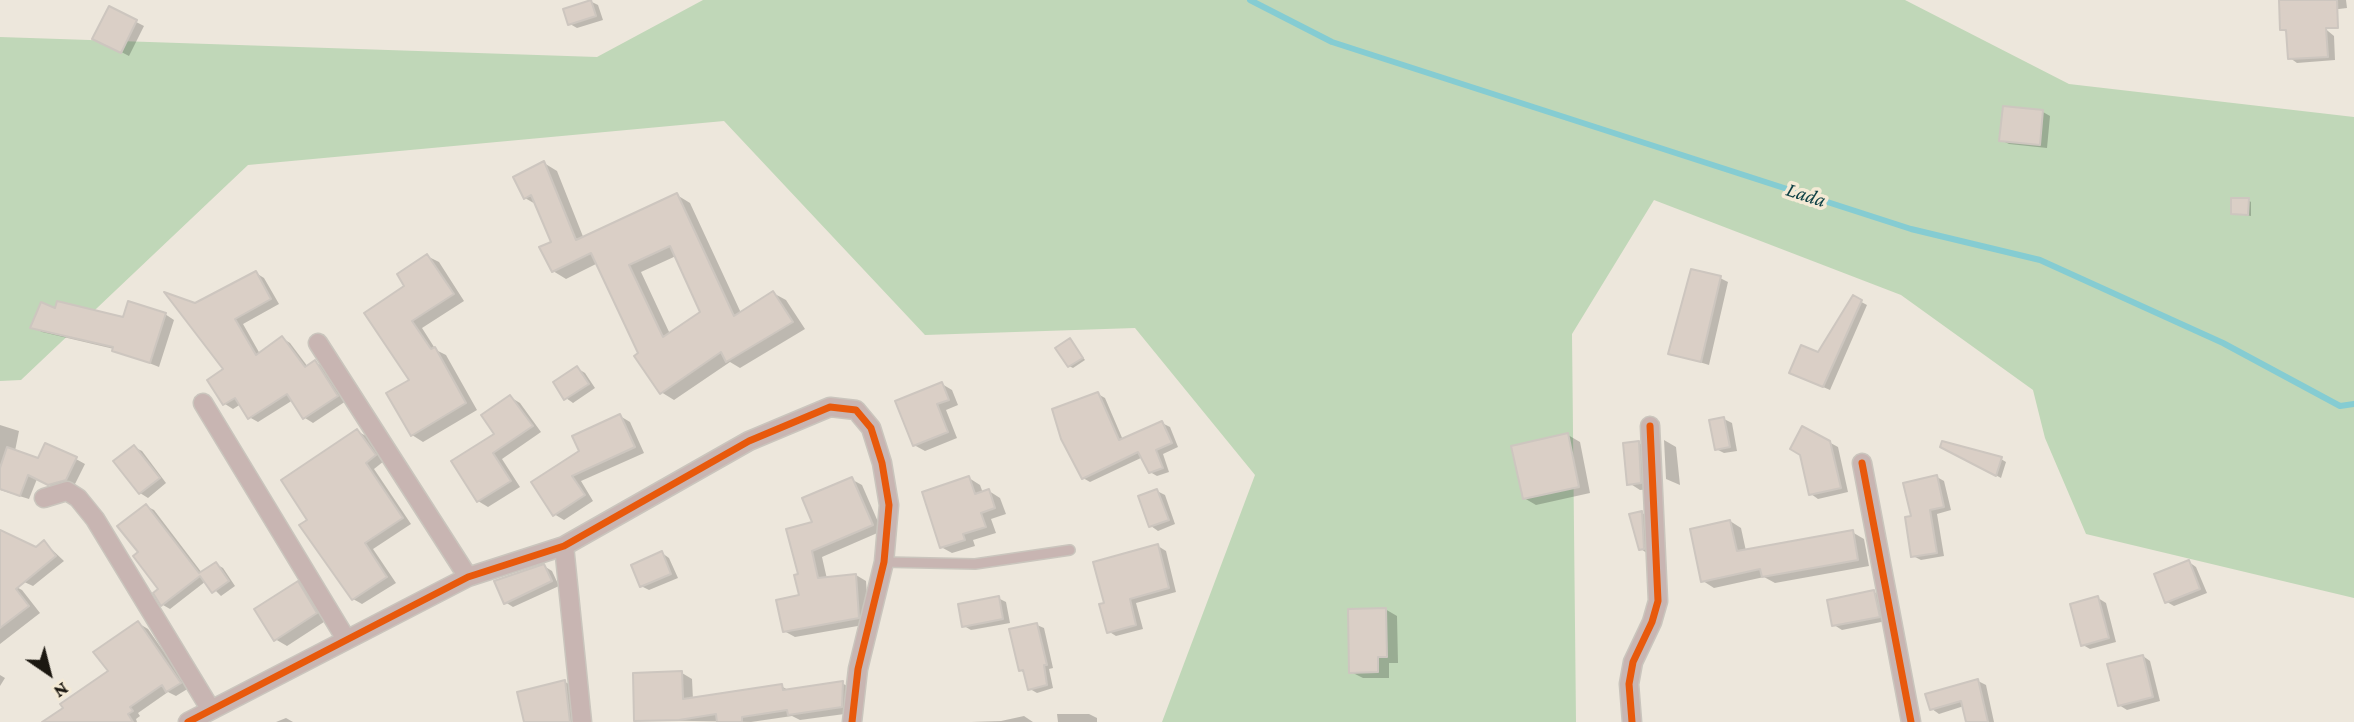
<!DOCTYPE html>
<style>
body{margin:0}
#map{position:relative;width:2354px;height:722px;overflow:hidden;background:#ede7dc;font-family:"Crimson Pro",serif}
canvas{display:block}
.north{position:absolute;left:14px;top:638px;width:70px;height:70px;-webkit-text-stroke:5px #f4ead5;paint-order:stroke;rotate:145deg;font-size:19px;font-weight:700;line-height:28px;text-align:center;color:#1c1811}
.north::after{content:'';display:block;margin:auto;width:24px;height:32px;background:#1c1811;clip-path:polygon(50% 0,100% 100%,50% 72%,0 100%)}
</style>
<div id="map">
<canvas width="2354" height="722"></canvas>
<div class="north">N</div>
</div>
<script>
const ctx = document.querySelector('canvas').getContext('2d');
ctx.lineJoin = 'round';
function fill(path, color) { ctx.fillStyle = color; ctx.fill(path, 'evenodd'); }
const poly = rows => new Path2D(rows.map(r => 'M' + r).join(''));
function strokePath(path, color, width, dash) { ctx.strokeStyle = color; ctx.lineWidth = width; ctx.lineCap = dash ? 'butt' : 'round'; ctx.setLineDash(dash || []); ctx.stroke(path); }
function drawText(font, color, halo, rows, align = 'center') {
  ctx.font = font + ' "Crimson Pro",serif'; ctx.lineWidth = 7; ctx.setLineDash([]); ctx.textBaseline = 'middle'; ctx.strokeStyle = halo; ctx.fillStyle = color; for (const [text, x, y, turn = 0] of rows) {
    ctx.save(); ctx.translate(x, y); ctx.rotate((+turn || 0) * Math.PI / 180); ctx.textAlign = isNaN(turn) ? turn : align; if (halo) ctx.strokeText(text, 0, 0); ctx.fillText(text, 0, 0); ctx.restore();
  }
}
fill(poly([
 [703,0,1905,0,2069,84,2354,117,2354,598,2086,534,2045,438,2033,390,1901,295,1654,200,1572,334,1576,722,1162,722,1255,475,1135,328,925,335,724,121,248,165,21,380,0,381,0,37,597,57]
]), '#c0d7b8');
fill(poly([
 [2280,0,2346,0,2347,8,2306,13,2334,36,2335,60,2297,63,2290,58,2288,33,2281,29],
 [590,1,598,5,603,20,577,28,570,24],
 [109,8,144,26,129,56,102,42],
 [2005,108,2043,112,2050,116,2047,148,2009,144,2001,140],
 [544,163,557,171,584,239,677,195,690,203,741,313,773,293,786,300,805,329,740,368,730,362,674,400,661,392,598,263,566,279,553,271,554,242,537,205,525,198],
 [676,256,702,312,670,334,641,272],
 [2248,200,2251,202,2251,216,2233,213],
 [427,256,439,262,464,301,422,328,436,350,446,355,477,410,423,442,412,435,407,286],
 [256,273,264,278,279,304,243,324,260,354,282,338,290,343,308,367,315,362,324,367,346,401,313,423,305,418,293,400,258,422,249,417,241,404,233,409,225,404,225,369,195,305],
 [1720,278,1728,282,1709,365,1670,353,1675,326,1679,327],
 [1854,298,1867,305,1830,390,1798,376,1819,355],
 [56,310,124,319,165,314,174,320,159,367,114,349,42,332,33,327],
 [1070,340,1085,360,1073,368,1069,366],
 [577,368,585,373,595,388,573,403,566,398],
 [942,384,952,390,958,405,946,410,957,438,925,451,914,445],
 [1098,394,1105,398,1123,440,1162,423,1170,427,1178,447,1163,454,1169,472,1157,476,1150,472,1143,457,1090,482,1083,478],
 [510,397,520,403,541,432,502,459,520,487,488,507,478,501],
 [620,416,630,422,644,453,581,481,593,501,564,520,554,514,581,452],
 [1724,419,1732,423,1737,451,1724,453,1716,449],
 [0,425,19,431,15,451,39,460,76,459,85,464,75,484,58,489,37,479,29,499,0,490],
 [1803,428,1838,447,1848,492,1818,499,1811,494],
 [357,431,366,436,384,461,374,469,411,524,373,549,396,583,362,604,353,599,310,521],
 [1568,435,1580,442,1590,493,1536,505,1524,498],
 [1664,440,1676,447,1680,485,1666,479],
 [1639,443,1651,450,1652,489,1640,490,1629,483],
 [1942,446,2001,459,2006,462,2001,478],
 [134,447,142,451,166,483,148,498,140,493,116,461],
 [1937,477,1944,481,1951,510,1937,514,1944,556,1921,560,1913,556,1913,518],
 [969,478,980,485,983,493,989,491,1000,498,1006,514,991,519,996,533,973,540,975,546,952,553,941,547],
 [851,479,862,485,882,531,822,557,827,579,856,575,866,581,869,624,795,637,784,631,801,597,800,575,814,523],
 [1157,491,1165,495,1175,524,1158,531,1151,526],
 [146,506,154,510,202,573,216,564,223,568,235,586,221,596,206,581,170,609,163,605,155,593,160,589,140,553],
 [1642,513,1650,517,1648,554,1641,549,1631,516],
 [1730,521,1741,528,1746,551,1852,532,1864,539,1869,566,1775,583,1764,577,1714,588,1703,581],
 [0,532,36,549,44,542,64,561,33,586,0,571],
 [1158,546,1166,551,1176,592,1136,603,1143,629,1116,636,1108,631,1106,604],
 [662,553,669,558,678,578,649,590,641,586],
 [2189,562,2196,567,2207,593,2174,606,2167,602],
 [544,566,552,571,559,586,513,607,505,602],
 [298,583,309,590,327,620,287,646,275,639],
 [11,584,22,590,40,613,0,644,0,592],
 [1874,592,1882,596,1886,621,1842,630,1834,625],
 [998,598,1006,602,1010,623,971,630,964,626],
 [2098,598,2106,603,2116,642,2090,649,2083,645],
 [1385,609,1397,616,1398,663,1389,663,1389,678,1363,678,1351,672],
 [138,623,148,629,189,688,176,696,168,692,138,713,140,716,136,719,137,722,46,722,110,672],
 [1037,625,1044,628,1053,668,1049,669,1053,688,1037,693,1030,689,1026,674,1020,670],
 [2143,656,2150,661,2160,701,2127,710,2119,705],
 [682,673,692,679,693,700,781,686,790,691,842,683,852,689,852,713,800,720,792,716,751,722,636,720],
 [0,675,5,678,0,686],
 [1978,681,1986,685,1994,722,1967,722,1964,706,1939,714,1932,709],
 [565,682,573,686,577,722,525,722],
 [1057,714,1089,714,1097,718,1097,722,1058,722],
 [1024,716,1033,722,971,722,1001,721],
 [286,718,293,722,276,722]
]), '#0003');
strokePath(poly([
 [1250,0,1332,42,1911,229,2040,260,2223,343,2340,406,2354,404]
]), '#85ccd2', 6);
const building = poly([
 [591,0,596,16,568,25,563,9,591,0],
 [2279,0,2337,0,2338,28,2326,28,2328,57,2288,59,2286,30,2280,30,2279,0],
 [109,6,137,20,121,53,92,39,109,6],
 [2003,106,2043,110,2040,145,1999,141,2003,106],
 [544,161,576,240,677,193,734,316,773,291,793,322,726,362,721,352,660,394,634,356,638,353,591,253,552,272,539,247,551,242,531,195,524,199,513,177,544,161],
 [670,246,700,312,663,337,629,265,670,246],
 [2231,198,2249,198,2248,215,2231,214,2231,198],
 [427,254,454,294,412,321,431,349,435,347,466,403,411,436,386,393,409,380,364,313,404,286,397,274,427,254],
 [1691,269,1721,276,1701,362,1668,354,1691,269],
 [256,271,271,299,235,319,256,355,282,336,305,367,315,360,338,396,303,419,287,394,248,419,235,398,223,405,207,380,223,369,164,292,195,303,256,271],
 [1853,295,1862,300,1823,387,1789,373,1801,345,1818,352,1853,295],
 [57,301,123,317,128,301,166,313,150,363,112,351,113,347,30,328,41,302,55,308,57,301],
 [1070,338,1083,358,1068,367,1055,348,1070,338],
 [577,366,589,384,564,400,553,382,577,366],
 [942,382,949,400,937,404,948,432,913,446,895,401,942,382],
 [1098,392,1119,440,1162,421,1172,443,1156,450,1163,468,1149,473,1138,452,1082,479,1061,439,1052,409,1098,392],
 [510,395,533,426,493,453,511,481,477,502,451,461,494,434,481,415,510,395],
 [620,414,635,447,572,476,585,495,553,516,531,482,579,451,572,436,620,414],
 [1724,417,1730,447,1715,450,1709,420,1724,417],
 [1802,426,1830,441,1841,488,1809,495,1800,455,1790,449,1802,426],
 [357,429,376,455,366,463,403,518,365,543,387,577,352,600,299,525,307,520,281,480,357,429],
 [1568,433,1579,487,1523,499,1511,446,1568,433],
 [1639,441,1641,483,1627,485,1623,443,1639,441],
 [1942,441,2002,457,1996,476,1940,447,1942,441],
 [45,443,77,457,66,480,48,485,28,475,20,496,0,489,0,468,7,447,38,458,45,443],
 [134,445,160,478,139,494,113,461,134,445],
 [1937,475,1944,507,1930,510,1937,553,1911,557,1905,517,1911,516,1903,483,1937,475],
 [969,476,975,494,989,489,995,508,981,513,986,527,963,534,965,540,940,548,922,492,969,476],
 [852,477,873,525,812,551,818,578,856,574,859,618,783,632,776,600,799,595,794,575,798,574,786,529,812,522,802,498,852,477],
 [1157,489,1169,520,1149,527,1138,496,1157,489],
 [146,504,199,573,216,562,229,581,212,593,200,576,161,606,153,593,158,589,133,556,138,552,117,526,146,504],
 [1642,511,1644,549,1639,550,1629,514,1642,511],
 [1730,520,1737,551,1853,530,1858,560,1762,577,1760,569,1701,582,1690,529,1730,520],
 [0,530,36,547,44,540,56,556,16,589,29,606,0,628,0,530],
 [1158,544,1169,588,1130,599,1136,625,1107,633,1099,604,1104,603,1093,562,1158,544],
 [662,551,671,574,640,587,631,565,662,551],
 [2189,560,2200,589,2165,603,2154,574,2189,560],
 [544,564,552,581,504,604,494,581,544,564],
 [298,581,317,613,274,641,254,609,298,581],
 [1874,590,1880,617,1832,626,1827,600,1874,590],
 [999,596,1003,619,962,627,958,604,999,596],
 [2098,596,2109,638,2081,646,2070,604,2098,596],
 [1386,608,1387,657,1378,657,1378,672,1349,673,1348,609,1386,608],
 [138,621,181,683,166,692,162,685,130,707,133,711,128,714,133,722,42,722,63,708,60,704,108,671,93,652,138,621],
 [1037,623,1047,665,1044,665,1047,685,1028,690,1023,670,1019,671,1009,629,1037,623],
 [2143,655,2153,697,2118,706,2107,664,2143,655],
 [682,671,683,699,782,684,783,690,843,681,842,707,788,715,787,710,742,717,742,722,717,722,716,714,679,720,634,721,633,673,682,671],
 [1978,679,1988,722,1966,722,1961,701,1930,710,1925,694,1978,679],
 [565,680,570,722,524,722,517,692,565,680]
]);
fill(building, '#dacfc6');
strokePath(building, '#cdc6bf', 2);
const lane = poly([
 [884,562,975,564,1070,550]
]);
const street = poly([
 [318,343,468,577],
 [203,403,346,639],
 [1862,463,1911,722],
 [44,498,67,491,78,498,95,519,211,710],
 [564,546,582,722],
 [188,722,468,577,564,546,749,441,830,407,856,410,871,428,882,463,889,505,884,562,858,669,852,722],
 [1632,722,1629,684,1633,662,1652,622,1658,601,1650,426]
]);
strokePath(lane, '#cac5bd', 12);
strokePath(street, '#cac5bd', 21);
strokePath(lane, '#c8b5b2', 9);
strokePath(street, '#c8b5b2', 18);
strokePath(poly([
 [1862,463,1911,722],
 [188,722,468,577,564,546,749,441,830,407,856,410,871,428,882,463,889,505,884,562,858,669,852,722],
 [1632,722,1629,684,1633,662,1652,622,1658,601,1650,426]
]), '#e8590c', 7);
drawText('italic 21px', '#0d3f44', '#f4ead5', [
 ["Lada",1806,195,18]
]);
</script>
